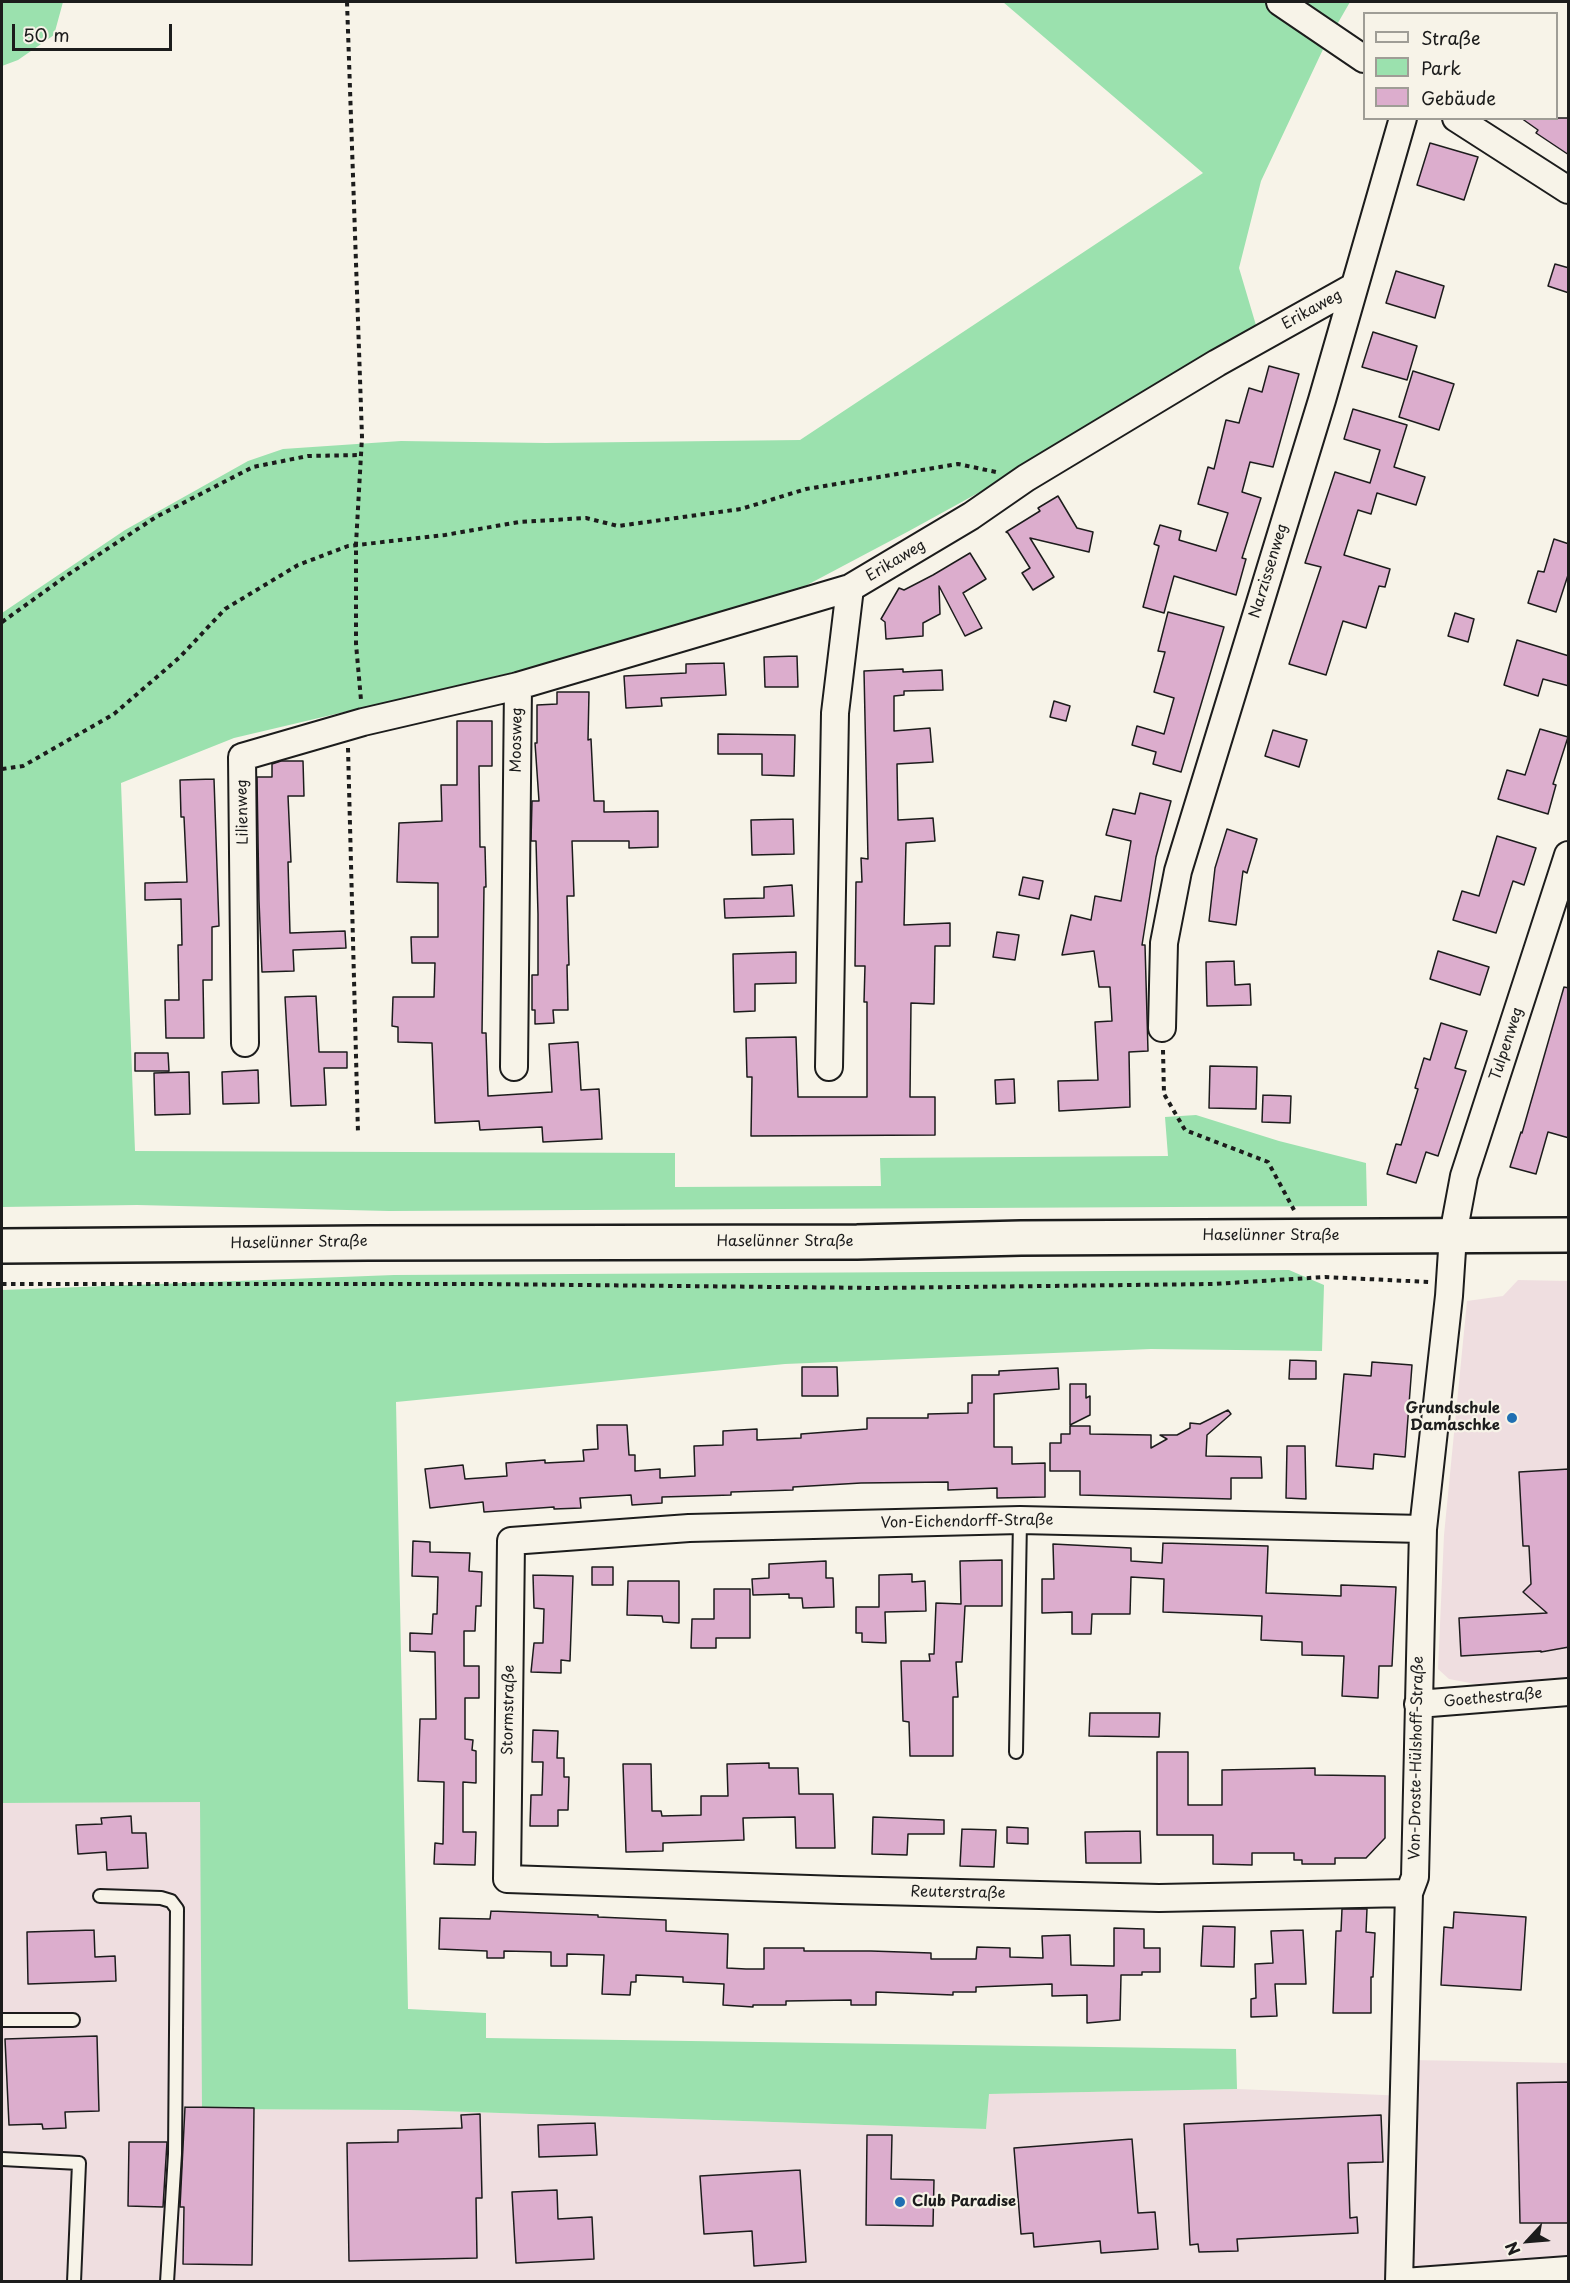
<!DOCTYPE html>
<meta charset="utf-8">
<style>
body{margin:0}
#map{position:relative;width:1570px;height:2283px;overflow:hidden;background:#f7f3e8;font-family:"Playpen Sans",sans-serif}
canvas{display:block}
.frame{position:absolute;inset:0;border:3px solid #1c1c1c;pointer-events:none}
.legend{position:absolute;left:1363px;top:12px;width:195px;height:108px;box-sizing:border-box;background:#f7f3e8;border:2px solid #9f9d96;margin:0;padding:8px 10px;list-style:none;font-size:18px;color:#1c1c1c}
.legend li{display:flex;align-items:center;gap:12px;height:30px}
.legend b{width:30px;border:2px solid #9f9d96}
.north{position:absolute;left:1498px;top:2211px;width:60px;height:60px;-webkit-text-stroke:4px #f7f3e8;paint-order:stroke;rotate:244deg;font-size:16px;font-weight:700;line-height:24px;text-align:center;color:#1c1c1c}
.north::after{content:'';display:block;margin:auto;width:21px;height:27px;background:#1c1c1c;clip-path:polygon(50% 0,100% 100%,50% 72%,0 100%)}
.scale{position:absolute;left:12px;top:24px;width:160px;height:27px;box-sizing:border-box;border:3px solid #1c1c1c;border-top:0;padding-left:8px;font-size:18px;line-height:21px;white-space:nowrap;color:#1c1c1c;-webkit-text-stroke:4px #f7f3e8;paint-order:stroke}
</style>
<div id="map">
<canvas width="1570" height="2283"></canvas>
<div class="frame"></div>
<ul class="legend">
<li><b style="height:8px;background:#f7f3e8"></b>Straße</li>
<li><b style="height:16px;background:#9be1ae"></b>Park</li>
<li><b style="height:16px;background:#dcadcd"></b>Gebäude</li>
</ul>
<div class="north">N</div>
<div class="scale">50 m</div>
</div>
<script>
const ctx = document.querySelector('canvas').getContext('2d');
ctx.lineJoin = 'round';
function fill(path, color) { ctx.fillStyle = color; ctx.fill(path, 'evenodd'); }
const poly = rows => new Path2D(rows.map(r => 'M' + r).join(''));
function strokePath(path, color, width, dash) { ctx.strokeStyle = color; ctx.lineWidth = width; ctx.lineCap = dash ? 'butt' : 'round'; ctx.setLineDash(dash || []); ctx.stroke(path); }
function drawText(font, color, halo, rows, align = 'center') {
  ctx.font = font + ' "Playpen Sans",sans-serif'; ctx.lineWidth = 4.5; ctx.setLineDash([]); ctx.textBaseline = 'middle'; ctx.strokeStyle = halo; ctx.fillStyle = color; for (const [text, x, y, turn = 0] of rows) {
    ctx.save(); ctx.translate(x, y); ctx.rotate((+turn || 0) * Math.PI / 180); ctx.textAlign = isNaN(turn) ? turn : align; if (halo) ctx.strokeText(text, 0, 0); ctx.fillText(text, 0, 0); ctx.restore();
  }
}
fill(poly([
 [1518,1280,1568,1281,1568,1679,1475,1684,1449,1679,1438,1669,1444,1535,1467,1301,1503,1296],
 [201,1801,203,2109,409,2110,986,2129,988,2094,1237,2089,1407,2096,1412,2060,1568,2063,1568,2281,2,2281,2,1803]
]), '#efdee0');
fill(poly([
 [2,2,63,2,54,35,18,60,2,66],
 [1003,2,1266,2,1326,43,1261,181,1239,268,1258,332,1118,416,909,531,775,602,518,671,234,738,121,783,135,1151,675,1153,675,1187,881,1186,880,1158,1168,1156,1165,1117,1196,1115,1279,1141,1366,1163,1367,1206,389,1211,137,1205,2,1207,2,613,125,530,248,461,283,449,401,441,546,443,800,440,1203,173],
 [1297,2,1350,2,1335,28],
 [1289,1270,1324,1285,1322,1351,1151,1349,785,1364,396,1402,408,2009,486,2013,486,2038,1236,2049,1237,2089,989,2094,986,2129,409,2110,202,2109,200,1802,2,1803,2,1290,394,1275]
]), '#9be1ae');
const building = poly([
 [1521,118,1569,118,1569,155,1536,133,1538,130,1521,118],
 [1430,143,1478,157,1464,200,1417,185,1430,143],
 [1555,264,1569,268,1569,293,1548,286,1555,264],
 [1396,271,1444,286,1435,318,1386,303,1396,271],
 [1373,332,1417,346,1407,380,1362,367,1373,332],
 [1269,366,1299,374,1273,467,1250,462,1242,492,1261,498,1242,558,1246,559,1236,595,1174,576,1164,613,1143,607,1159,546,1154,544,1160,525,1181,531,1179,540,1216,551,1228,513,1198,504,1208,467,1214,469,1226,420,1239,423,1249,388,1262,392,1269,366],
 [1413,371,1454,384,1439,430,1399,417,1413,371],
 [1353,409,1407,425,1394,467,1425,477,1416,505,1377,493,1371,514,1358,510,1344,555,1390,569,1385,587,1379,586,1366,628,1343,621,1326,675,1289,664,1321,567,1305,563,1335,472,1370,483,1380,450,1344,439,1353,409],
 [1058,496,1077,528,1093,532,1089,552,1030,538,1054,577,1033,590,1022,573,1030,568,1008,533,1006,532,1040,511,1038,508,1058,496],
 [1554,539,1569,544,1569,572,1556,612,1528,603,1538,571,1544,572,1554,539],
 [970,553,986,579,963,593,982,628,965,636,939,586,940,614,923,623,923,636,886,639,885,622,881,619,899,588,904,590,933,575,970,553],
 [1168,612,1224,627,1181,772,1153,764,1156,752,1132,745,1137,726,1164,734,1174,698,1154,692,1165,652,1158,651,1168,612],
 [1455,613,1474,619,1468,642,1448,636,1455,613],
 [1517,640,1569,656,1569,686,1543,679,1538,696,1504,685,1517,640],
 [797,656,798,687,765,687,764,657,797,656],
 [724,663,726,695,661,698,662,706,626,708,624,676,686,673,686,664,724,663],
 [903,669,903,672,942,670,943,690,904,691,904,695,894,696,894,731,930,728,933,762,897,764,898,820,933,818,935,841,906,843,904,925,950,923,950,946,935,946,934,1004,911,1003,910,1097,935,1097,935,1135,751,1136,752,1077,747,1077,746,1038,796,1037,798,1097,867,1097,867,1002,864,1002,865,966,855,966,856,882,862,882,861,858,868,859,864,671,903,669],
 [557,692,589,692,588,740,591,739,594,801,604,801,604,812,658,811,658,847,629,848,629,841,572,841,574,896,567,896,569,965,567,965,568,1010,553,1010,554,1023,535,1024,535,1010,532,1010,532,975,538,975,538,914,536,841,531,841,532,801,539,801,535,743,537,743,537,705,557,704,557,692],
 [1054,701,1070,706,1066,721,1050,717,1054,701],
 [457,721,492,721,492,766,479,766,480,847,485,847,486,887,484,887,482,1033,486,1033,488,1096,552,1092,549,1044,578,1042,581,1090,599,1089,602,1139,543,1142,542,1127,480,1130,479,1121,435,1123,432,1043,398,1042,398,1027,392,1026,393,997,434,997,435,963,412,963,411,937,438,937,438,883,397,882,399,823,442,821,441,785,457,785,457,721],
 [1540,729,1568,737,1553,784,1556,785,1548,814,1498,799,1507,770,1525,775,1540,729],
 [1273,730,1307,740,1299,767,1265,756,1273,730],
 [718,734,795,735,794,776,762,775,762,754,718,754,718,734],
 [281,761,303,761,304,796,288,796,291,862,288,862,290,933,345,931,346,948,293,950,294,971,262,972,259,901,257,777,272,777,272,764,281,761],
 [214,779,219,926,212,927,212,980,203,980,204,1038,166,1038,165,1000,179,1000,178,945,182,945,181,899,145,900,145,883,187,882,184,817,181,817,180,780,214,779],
 [1140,793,1171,801,1156,857,1142,945,1145,945,1148,1051,1129,1052,1130,1107,1059,1111,1058,1081,1098,1080,1095,1022,1112,1021,1110,987,1099,987,1094,951,1062,955,1071,915,1091,920,1095,896,1121,901,1131,841,1106,835,1113,809,1135,814,1140,793],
 [793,819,794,854,752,855,751,820,793,819],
 [1227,829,1257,839,1247,873,1243,871,1236,925,1209,921,1215,868,1227,829],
 [1497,836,1536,848,1524,885,1513,881,1496,933,1453,920,1462,891,1479,896,1497,836],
 [1023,877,1043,881,1039,899,1019,895,1023,877],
 [792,885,794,916,725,918,724,899,764,898,764,887,792,885],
 [997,932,1019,935,1015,960,993,957,997,932],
 [1438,951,1489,967,1480,995,1430,979,1438,951],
 [796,952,796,983,755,984,755,1011,734,1012,733,954,796,952],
 [1234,961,1235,985,1250,984,1251,1005,1207,1006,1206,962,1234,961],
 [1564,987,1569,988,1569,1138,1548,1132,1536,1174,1510,1167,1521,1132,1522,1133,1564,987],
 [316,996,319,1052,347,1052,347,1068,324,1068,326,1105,291,1106,285,997,316,996],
 [1441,1023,1467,1031,1455,1068,1466,1071,1438,1156,1426,1152,1416,1183,1387,1174,1396,1144,1401,1145,1418,1089,1415,1088,1424,1058,1430,1060,1441,1023],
 [135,1053,168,1053,169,1071,135,1071,135,1053],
 [1210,1066,1257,1067,1256,1109,1209,1108,1210,1066],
 [258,1070,259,1103,223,1104,222,1072,258,1070],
 [189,1072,190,1114,155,1115,154,1073,189,1072],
 [1014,1079,1015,1103,996,1104,995,1080,1014,1079],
 [1263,1095,1291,1096,1290,1123,1262,1122,1263,1095],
 [1290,1360,1316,1361,1316,1379,1289,1379,1290,1360],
 [1372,1362,1412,1365,1405,1457,1374,1454,1373,1469,1336,1466,1344,1374,1371,1376,1372,1362],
 [802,1367,837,1367,838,1396,802,1396,802,1367],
 [1058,1368,1059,1389,994,1394,994,1447,1012,1447,1012,1464,1045,1463,1045,1497,997,1498,997,1488,948,1490,948,1482,861,1483,793,1487,793,1490,731,1492,731,1495,662,1497,662,1503,632,1505,631,1495,580,1498,581,1508,554,1509,554,1507,484,1512,483,1502,430,1508,425,1469,463,1465,465,1479,507,1476,506,1463,545,1460,545,1463,584,1461,583,1450,598,1449,597,1425,627,1425,629,1455,635,1455,635,1471,660,1469,660,1478,695,1476,694,1446,723,1445,723,1431,757,1429,757,1440,801,1438,801,1434,867,1429,867,1418,928,1418,928,1414,968,1413,968,1403,972,1403,972,1375,999,1375,999,1371,1058,1368],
 [1070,1384,1086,1384,1086,1398,1090,1396,1090,1415,1070,1425,1070,1384],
 [1228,1410,1231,1414,1207,1435,1206,1456,1261,1457,1262,1478,1231,1478,1231,1499,1080,1495,1080,1471,1050,1471,1050,1443,1061,1443,1061,1434,1070,1434,1070,1426,1090,1426,1090,1434,1151,1435,1151,1448,1167,1439,1160,1435,1177,1435,1190,1428,1190,1423,1200,1424,1228,1410],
 [1287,1446,1305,1446,1306,1499,1286,1498,1287,1446],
 [1569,1469,1569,1647,1541,1652,1541,1651,1461,1656,1459,1618,1547,1613,1523,1592,1531,1584,1529,1546,1523,1546,1519,1472,1569,1469],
 [413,1541,430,1542,430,1552,470,1553,469,1571,482,1572,481,1606,476,1606,475,1631,464,1631,464,1666,479,1666,479,1698,465,1698,465,1739,473,1740,472,1750,476,1751,476,1783,463,1782,463,1832,476,1832,475,1865,434,1864,435,1843,443,1844,444,1782,418,1781,420,1719,436,1719,435,1652,410,1651,410,1633,432,1634,433,1614,437,1614,438,1577,412,1576,413,1541],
 [1163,1543,1268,1546,1266,1593,1341,1596,1341,1585,1396,1587,1392,1666,1379,1666,1378,1698,1342,1696,1344,1656,1302,1655,1302,1642,1261,1640,1262,1616,1163,1612,1164,1579,1131,1577,1130,1614,1092,1614,1091,1634,1072,1634,1072,1612,1042,1613,1042,1579,1054,1579,1053,1544,1131,1548,1131,1561,1162,1563,1163,1543],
 [1002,1560,1002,1606,965,1606,962,1662,956,1662,958,1697,953,1697,953,1756,910,1756,909,1722,903,1721,901,1661,930,1661,929,1654,934,1654,936,1603,961,1604,960,1561,1002,1560],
 [826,1561,826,1578,833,1578,834,1607,803,1608,802,1598,789,1598,789,1594,753,1595,752,1579,769,1578,769,1564,826,1561],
 [592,1567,613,1567,613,1585,592,1585,592,1567],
 [912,1574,912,1582,925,1581,926,1611,885,1612,886,1643,862,1642,862,1633,856,1633,856,1607,879,1607,879,1575,912,1574],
 [533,1575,573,1576,570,1661,561,1660,561,1673,531,1672,534,1643,543,1643,544,1609,534,1608,533,1575],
 [628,1581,679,1581,679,1623,663,1622,662,1616,627,1615,628,1581],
 [714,1589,750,1589,750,1638,716,1638,716,1648,691,1648,692,1619,714,1619,714,1589],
 [1090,1713,1160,1713,1159,1737,1089,1736,1090,1713],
 [533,1730,558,1731,557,1758,564,1758,564,1777,569,1777,568,1810,558,1810,558,1826,530,1826,531,1795,542,1795,543,1762,532,1762,533,1730],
 [1157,1752,1188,1752,1188,1805,1222,1805,1222,1770,1315,1768,1315,1775,1385,1776,1385,1838,1366,1858,1335,1858,1335,1864,1302,1864,1302,1860,1294,1860,1294,1853,1252,1853,1252,1865,1213,1864,1213,1835,1157,1835,1157,1752],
 [769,1763,769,1768,798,1768,799,1794,833,1794,835,1848,796,1848,795,1817,743,1818,744,1840,663,1843,663,1851,626,1852,623,1764,651,1764,652,1811,661,1811,662,1816,701,1815,701,1796,728,1796,727,1764,769,1763],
 [131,1816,132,1833,146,1833,148,1868,107,1870,106,1852,78,1854,76,1825,102,1824,101,1818,131,1816],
 [873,1817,944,1820,944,1834,908,1834,907,1855,872,1854,873,1817],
 [1007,1827,1028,1828,1028,1844,1007,1843,1007,1827],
 [962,1829,996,1830,994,1867,960,1866,962,1829],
 [1140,1831,1141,1863,1086,1863,1085,1832,1140,1831],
 [1342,1909,1367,1909,1366,1932,1375,1933,1373,1977,1371,1977,1371,2013,1333,2013,1336,1931,1341,1931,1342,1909],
 [491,1911,598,1915,598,1917,666,1920,666,1931,728,1934,727,1968,746,1969,764,1969,764,1948,804,1948,804,1951,871,1951,931,1953,931,1959,976,1959,977,1947,1010,1948,1010,1957,1043,1958,1042,1936,1070,1935,1071,1965,1114,1966,1114,1928,1144,1929,1144,1948,1160,1948,1160,1972,1142,1972,1142,1975,1121,1975,1120,2020,1087,2023,1087,1995,1052,1996,1052,1984,976,1987,976,1992,953,1992,953,1995,876,1992,876,2005,851,2005,851,2000,786,2001,786,2005,753,2005,753,2007,723,2005,724,1984,683,1982,683,1977,636,1975,636,1982,631,1982,630,1995,602,1994,604,1955,567,1954,567,1966,551,1966,551,1952,504,1951,504,1958,487,1958,487,1951,439,1949,440,1918,490,1919,491,1911],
 [1454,1912,1526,1917,1521,1990,1441,1985,1444,1927,1453,1928,1454,1912],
 [1203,1926,1235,1927,1234,1967,1201,1966,1203,1926],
 [94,1930,95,1957,115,1956,116,1981,28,1984,27,1932,94,1930],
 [1303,1930,1306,1984,1275,1984,1277,2016,1251,2017,1251,1999,1256,1998,1255,1964,1273,1963,1271,1931,1303,1930],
 [97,2036,99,2111,65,2112,66,2128,43,2129,42,2124,9,2125,5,2039,97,2036],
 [1569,2082,1569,2223,1520,2223,1517,2083,1569,2082],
 [185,2107,254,2108,252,2265,183,2264,184,2207,180,2207,185,2107],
 [480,2114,482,2198,476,2198,477,2258,349,2261,347,2143,398,2142,398,2130,462,2128,461,2115,480,2114],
 [1381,2115,1383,2162,1348,2163,1350,2218,1357,2217,1358,2233,1237,2239,1238,2251,1199,2252,1198,2244,1190,2245,1184,2124,1381,2115],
 [595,2123,597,2155,539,2157,538,2125,595,2123],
 [867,2135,892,2135,891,2179,934,2180,933,2226,866,2225,867,2135],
 [1132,2139,1138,2213,1155,2212,1158,2249,1101,2253,1100,2241,1034,2247,1033,2233,1021,2234,1014,2148,1132,2139],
 [129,2142,167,2142,163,2207,128,2206,129,2142],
 [800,2170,806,2262,754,2266,752,2231,704,2234,700,2176,800,2170],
 [557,2190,558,2219,592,2217,594,2259,516,2263,512,2192,557,2190]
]);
fill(building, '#dcadcd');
strokePath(building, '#1c1c1c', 1.5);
const lane = poly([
 [1016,1752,1020,1520],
 [100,1896,161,1898,171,1901,177,1909,175,2154,167,2282],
 [2,2020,73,2020],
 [2,2159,79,2163,74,2282]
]);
const street = poly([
 [1280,2,1364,59],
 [1456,118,1568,190],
 [1162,1028,1164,943,1178,871,1322,400,1403,118],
 [245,1043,242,757,363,722,518,686,850,588,971,516,1026,478,1217,363,1353,287],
 [514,1067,518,686],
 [829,1067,835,713,850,588],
 [1418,1704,1568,1692],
 [1409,1893,1159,1898,840,1890,507,1879,511,1541,689,1528,1020,1520,1423,1529],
 [1399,2282,1409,1893,1415,1877,1423,1529,1449,1296,1453,1235,1464,1176,1568,855],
 [1404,2282,1568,2270]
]);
const secondary = poly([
 [2,1246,368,1243,857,1242,1021,1238,1568,1235]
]);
strokePath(lane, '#1c1c1c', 16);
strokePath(street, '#1c1c1c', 30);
strokePath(secondary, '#1c1c1c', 38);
strokePath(poly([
 [347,2,362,437,356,544,356,644,361,700],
 [2,622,69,574,156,517,253,467,308,456,361,455],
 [348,748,358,1133],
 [2,769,23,766,114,714,180,657,225,609,298,565,348,546,445,535,519,522,586,518,618,526,741,509,806,489,958,464,996,472],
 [1163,1050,1164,1094,1185,1130,1268,1162,1294,1210],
 [2,1284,482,1284,876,1288,1213,1284,1325,1277,1429,1282]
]), '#1c1c1c', 4, [4.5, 4.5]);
strokePath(lane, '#f7f3e8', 12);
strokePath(street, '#f7f3e8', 26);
strokePath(secondary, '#f7f3e8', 33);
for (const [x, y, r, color] of [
 [1512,1418,6,"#1f6fb2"],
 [900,2202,6,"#1f6fb2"]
]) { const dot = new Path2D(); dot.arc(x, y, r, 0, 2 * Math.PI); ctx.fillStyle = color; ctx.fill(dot); strokePath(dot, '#f7f3e8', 2); }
drawText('15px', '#1c1c1c', '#f7f3e8', [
 ["Erikaweg",1312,310,-29],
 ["Erikaweg",896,561,-31],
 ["Narzissenweg",1269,571,-73],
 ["Moosweg",517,740,-89],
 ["Lilienweg",243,812,-91],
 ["Tulpenweg",1507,1044,-72],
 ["Haselünner Straße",1271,1236],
 ["Haselünner Straße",785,1242],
 ["Haselünner Straße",299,1243,-1],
 ["Von-Eichendorff-Straße",967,1522,-1],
 ["Goethestraße",1493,1698,-5],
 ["Stormstraße",509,1710,-89],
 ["Von-Droste-Hülshoff-Straße",1417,1758,-89],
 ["Reuterstraße",958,1893,1]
]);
drawText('bold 15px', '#1c1c1c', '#f7f3e8', [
 ["Grundschule",1500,1409],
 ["Damaschke",1500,1426],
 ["Club Paradise",912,2202,"left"]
], 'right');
</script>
